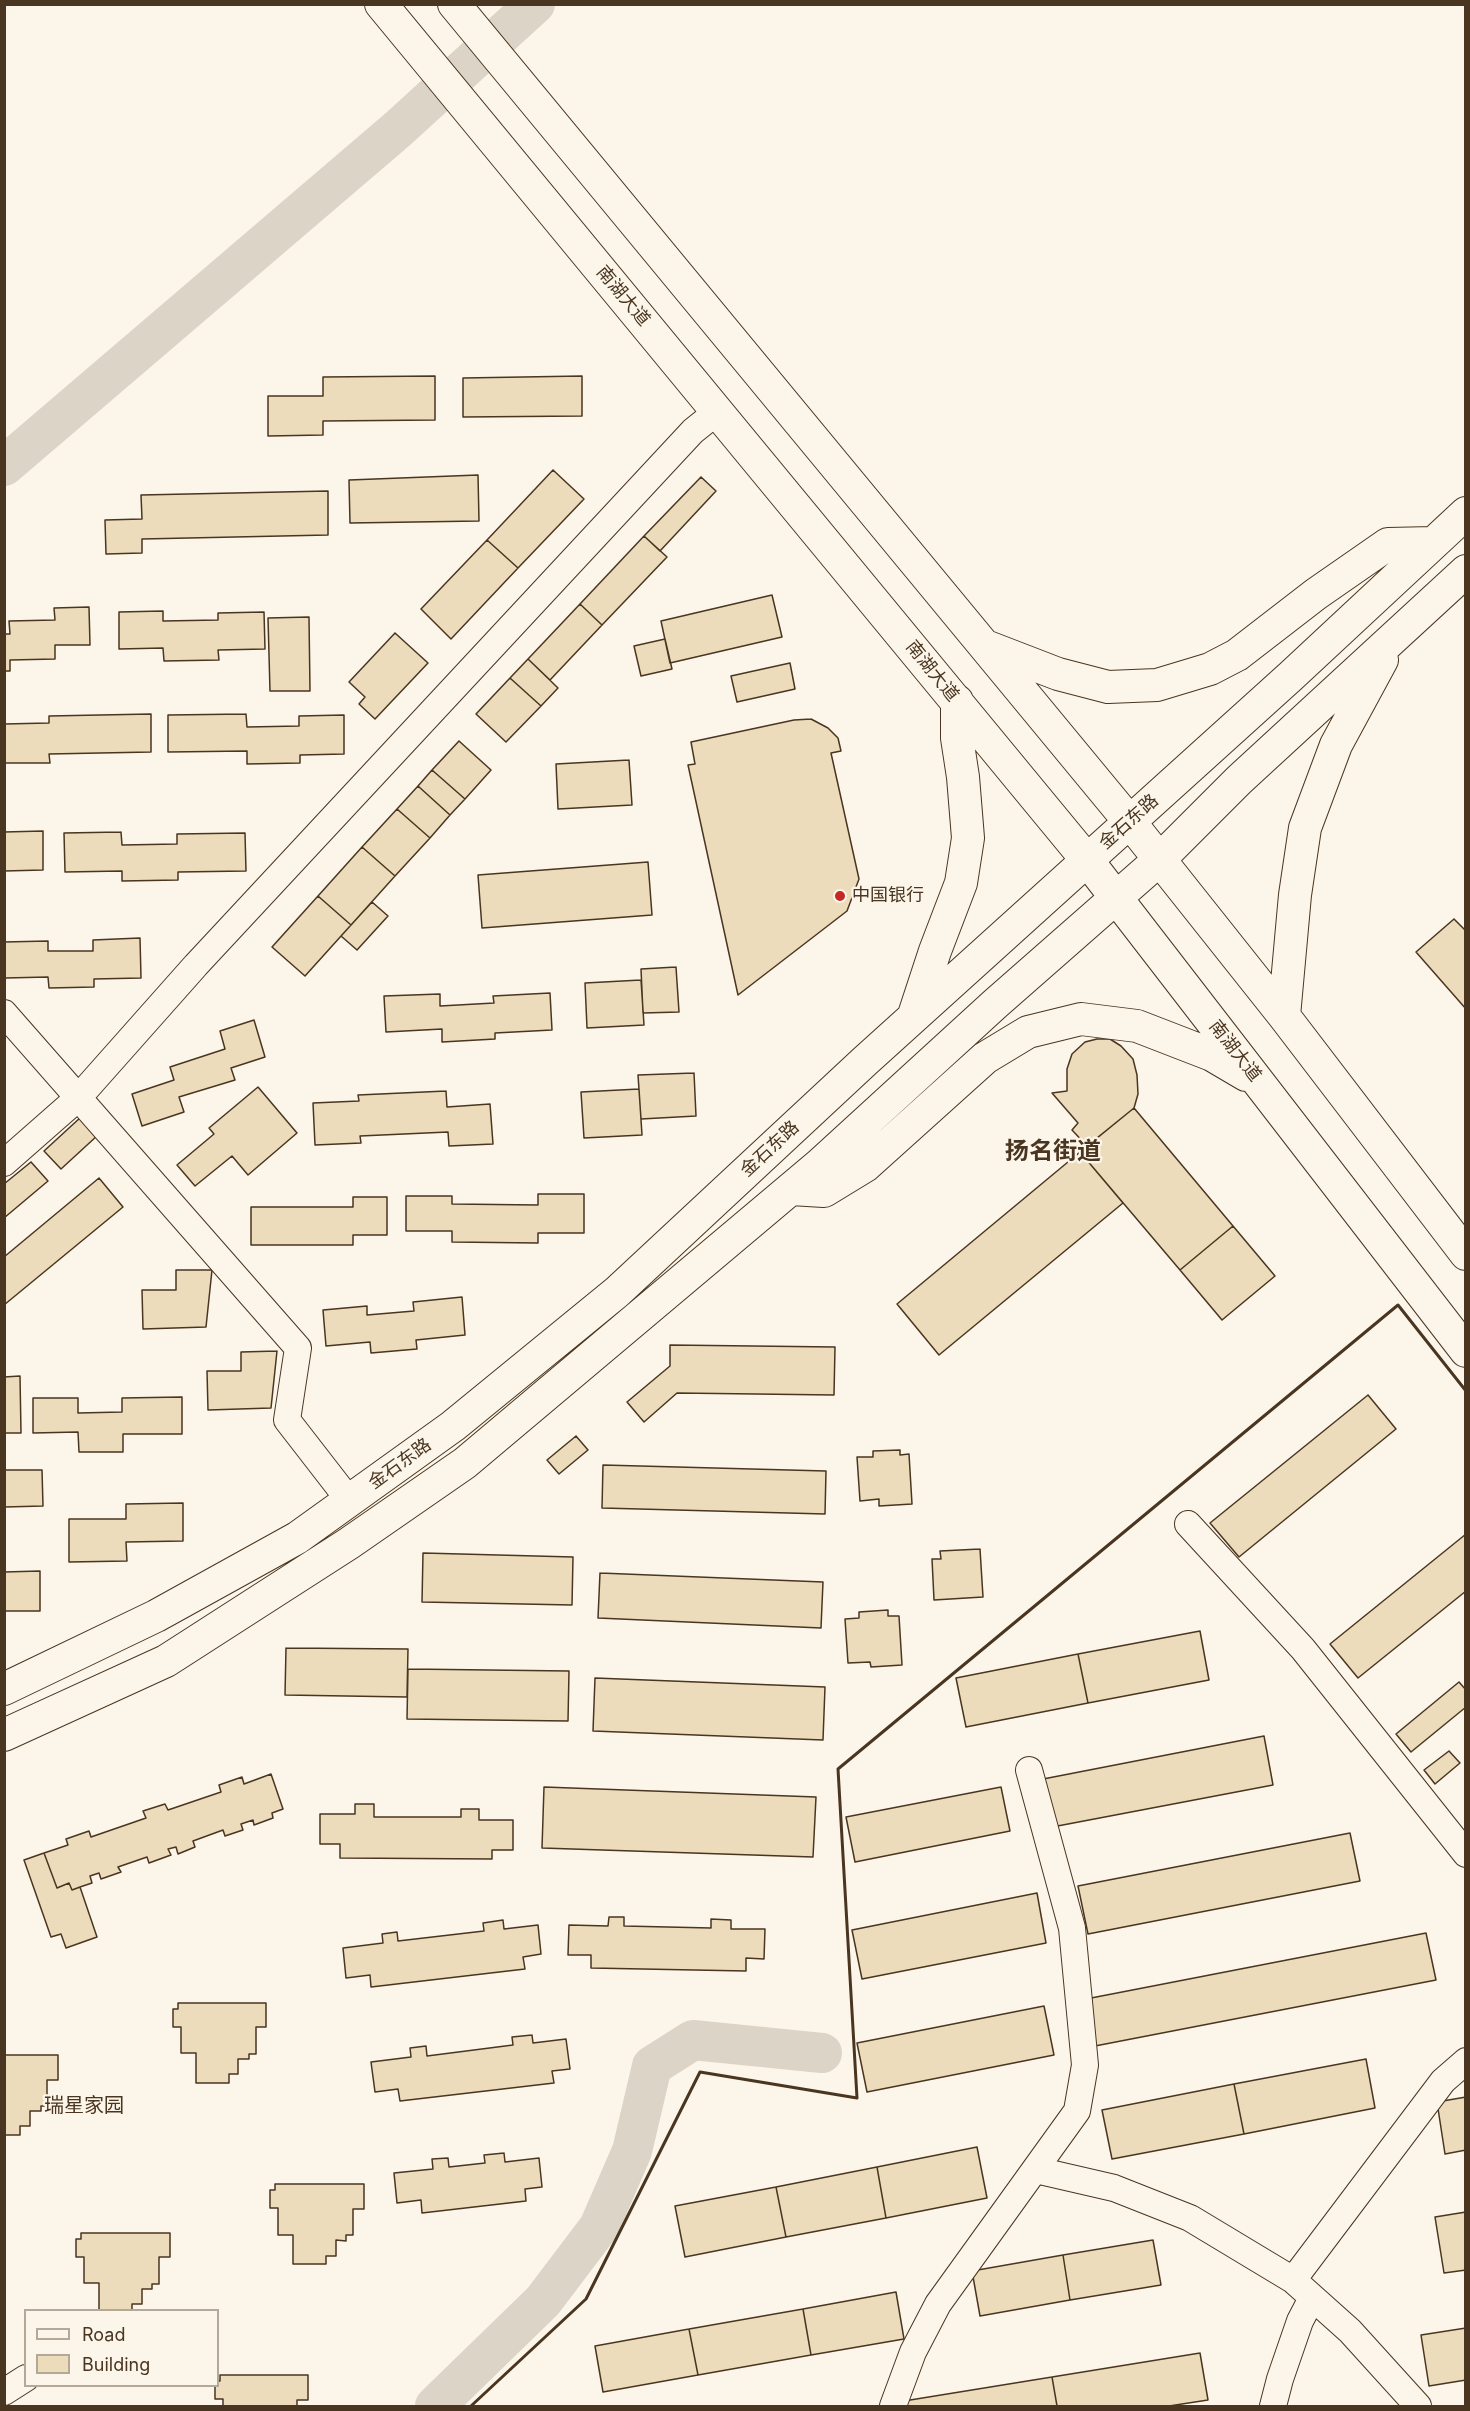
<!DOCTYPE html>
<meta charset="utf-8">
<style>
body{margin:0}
#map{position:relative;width:1470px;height:2411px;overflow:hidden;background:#fbf6e9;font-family:Inter,sans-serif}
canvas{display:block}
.frame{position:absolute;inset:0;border:6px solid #4a3520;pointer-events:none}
.legend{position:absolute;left:24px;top:2309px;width:195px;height:78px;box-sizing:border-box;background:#fbf6e9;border:2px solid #b4a999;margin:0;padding:8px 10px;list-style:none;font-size:18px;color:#4a3520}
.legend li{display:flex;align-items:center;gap:12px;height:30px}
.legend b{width:30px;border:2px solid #b4a999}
</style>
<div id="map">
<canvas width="1470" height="2411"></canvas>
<div class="frame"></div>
<ul class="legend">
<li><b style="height:8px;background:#fbf6e9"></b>Road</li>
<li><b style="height:16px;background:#ecdcbc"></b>Building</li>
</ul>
</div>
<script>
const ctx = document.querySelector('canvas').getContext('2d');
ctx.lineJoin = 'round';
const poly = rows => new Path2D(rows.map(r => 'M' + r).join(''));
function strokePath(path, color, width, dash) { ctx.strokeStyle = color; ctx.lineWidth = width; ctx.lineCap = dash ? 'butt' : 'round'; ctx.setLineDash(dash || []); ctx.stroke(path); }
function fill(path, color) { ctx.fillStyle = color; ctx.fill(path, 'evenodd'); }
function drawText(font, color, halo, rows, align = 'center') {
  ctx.font = font + ' Inter,"Noto Sans SC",sans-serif'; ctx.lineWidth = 4.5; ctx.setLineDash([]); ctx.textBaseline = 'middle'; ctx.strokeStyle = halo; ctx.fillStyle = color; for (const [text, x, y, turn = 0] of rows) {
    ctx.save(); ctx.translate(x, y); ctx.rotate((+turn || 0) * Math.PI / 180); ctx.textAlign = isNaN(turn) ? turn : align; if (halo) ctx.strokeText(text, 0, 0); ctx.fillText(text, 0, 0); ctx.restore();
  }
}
strokePath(poly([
 [4,466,398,129,535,4],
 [435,2406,543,2301,599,2227,632,2151,652,2066,693,2040,822,2053]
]), '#dcd4c6', 40);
const building = poly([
 [435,376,435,420,323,421,323,435,268,436,268,396,323,396,323,377,435,376],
 [582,376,582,416,463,417,463,378,582,376],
 [553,470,584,499,518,568,487,540,553,470],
 [478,475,479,521,350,523,349,480,478,475],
 [701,477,716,491,660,551,644,536,701,477],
 [328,491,328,535,142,539,142,553,106,554,105,520,142,519,141,495,328,491],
 [644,536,667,557,602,625,580,604,644,536],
 [487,540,518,568,451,639,421,609,487,540],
 [772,595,782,637,670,663,661,621,772,595],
 [580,604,602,625,550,680,528,659,580,604],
 [89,607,90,645,55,645,55,659,10,660,10,671,4,671,4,634,10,634,9,621,55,620,54,608,89,607],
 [163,611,163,621,218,620,218,613,264,612,265,649,218,650,219,660,164,661,163,648,119,649,119,612,163,611],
 [309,617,310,691,270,691,268,618,309,617],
 [395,633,428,663,375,719,359,704,365,697,349,682,395,633],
 [665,639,672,669,641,676,634,646,665,639],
 [528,659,558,688,541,706,510,678,528,659],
 [790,663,795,689,737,702,731,676,790,663],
 [510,678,541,706,506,742,476,714,510,678],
 [151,714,151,752,49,754,50,763,4,763,4,724,49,723,49,716,151,714],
 [246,714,247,727,299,726,299,716,344,715,344,754,300,755,300,763,247,764,247,751,168,752,168,715,246,714],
 [811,719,828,728,838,738,841,751,831,753,859,879,847,911,738,995,688,765,695,764,691,742,794,720,811,719],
 [459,741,491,770,465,799,432,770,459,741],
 [629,760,632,805,558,809,556,764,629,760],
 [432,770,465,799,450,815,418,786,432,770],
 [418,786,450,815,430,838,397,809,418,786],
 [397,809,430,838,395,876,362,847,397,809],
 [43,831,43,870,4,871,4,832,43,831],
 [121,832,122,845,177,844,177,834,245,833,246,871,178,872,178,880,122,881,122,871,65,872,64,833,121,832],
 [362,847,395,876,351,925,318,896,362,847],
 [648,862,652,915,482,928,478,875,648,862],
 [318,896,351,925,305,976,272,947,318,896],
 [372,902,388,916,357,950,341,936,372,902],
 [1454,919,1466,931,1466,1009,1416,952,1454,919],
 [140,938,141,978,94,979,94,987,49,988,48,977,5,978,4,942,48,941,48,951,93,951,93,940,140,938],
 [676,967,679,1012,643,1013,641,969,676,967],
 [641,980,644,1025,587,1028,585,983,641,980],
 [550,993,552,1030,495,1033,495,1039,442,1042,442,1029,386,1032,384,996,440,994,440,1006,494,1003,493,996,550,993],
 [254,1020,265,1057,231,1068,235,1080,179,1097,184,1112,142,1126,132,1094,174,1080,170,1067,225,1049,220,1031,254,1020],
 [1097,1039,1110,1039,1121,1046,1133,1059,1137,1075,1138,1094,1134,1108,1087,1146,1072,1130,1078,1123,1052,1093,1067,1091,1067,1069,1072,1054,1085,1042,1097,1039],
 [694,1073,696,1116,641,1119,638,1075,694,1073],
 [258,1087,297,1133,248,1175,232,1156,195,1186,177,1165,214,1134,209,1128,258,1087],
 [639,1089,642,1135,584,1138,581,1092,639,1089],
 [446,1091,447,1107,490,1104,493,1144,449,1146,448,1132,360,1136,361,1143,315,1145,313,1103,359,1101,358,1095,446,1091],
 [1134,1108,1233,1226,1180,1270,1080,1152,1134,1108],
 [81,1117,98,1135,61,1169,44,1151,81,1117],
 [1080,1152,1123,1203,939,1355,897,1304,1080,1152],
 [31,1162,48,1181,4,1218,4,1184,31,1162],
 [99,1178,123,1207,4,1305,4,1257,99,1178],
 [538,1194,584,1194,584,1233,538,1233,538,1243,452,1242,452,1231,406,1231,406,1196,452,1196,452,1204,538,1205,538,1194],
 [353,1197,387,1197,387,1235,353,1235,353,1245,251,1245,251,1207,353,1207,353,1197],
 [1233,1226,1275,1276,1222,1320,1180,1270,1233,1226],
 [176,1270,212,1270,206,1327,143,1329,142,1290,176,1290,176,1270],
 [462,1297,465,1335,416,1340,417,1349,371,1353,370,1342,326,1346,323,1310,367,1306,367,1315,414,1311,413,1302,462,1297],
 [670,1345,835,1347,834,1395,677,1393,644,1422,627,1402,670,1366,670,1345],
 [277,1351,271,1408,208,1410,207,1371,241,1371,241,1352,277,1351],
 [20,1376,21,1433,4,1433,4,1377,20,1376],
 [1368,1395,1396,1429,1239,1557,1210,1523,1368,1395],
 [182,1397,182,1434,123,1434,123,1452,79,1452,78,1432,33,1433,33,1398,78,1398,78,1413,122,1412,122,1398,182,1397],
 [576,1436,588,1450,559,1474,547,1460,576,1436],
 [900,1450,900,1455,909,1454,912,1504,879,1506,879,1499,860,1501,857,1457,873,1457,873,1451,900,1450],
 [603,1465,826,1471,825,1514,602,1508,603,1465],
 [4,1470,42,1470,43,1506,4,1507,4,1470],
 [183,1503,183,1541,126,1542,127,1561,69,1562,69,1519,126,1519,126,1504,183,1503],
 [1466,1534,1466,1591,1358,1678,1330,1644,1466,1534],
 [980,1549,983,1597,934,1600,932,1559,941,1559,940,1551,980,1549],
 [423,1553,573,1557,572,1605,422,1602,423,1553],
 [40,1571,40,1611,4,1611,4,1572,40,1571],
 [600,1573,823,1582,821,1628,598,1618,600,1573],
 [888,1610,888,1616,899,1616,902,1665,871,1667,870,1662,848,1663,845,1619,859,1618,859,1612,888,1610],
 [1200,1631,1209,1680,1088,1703,1078,1654,1200,1631],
 [286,1648,408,1649,407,1697,285,1695,286,1648],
 [1078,1654,1088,1703,966,1727,956,1678,1078,1654],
 [408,1669,569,1671,568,1721,407,1719,408,1669],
 [595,1678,825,1687,823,1740,593,1731,595,1678],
 [1459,1682,1466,1690,1466,1707,1411,1752,1396,1734,1459,1682],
 [1264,1736,1273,1785,1047,1828,1038,1780,1264,1736],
 [1449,1751,1460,1763,1435,1784,1424,1770,1449,1751],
 [271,1774,283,1809,272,1813,273,1818,254,1825,253,1820,241,1824,243,1830,225,1836,223,1830,193,1841,195,1847,178,1854,176,1847,168,1849,171,1855,149,1863,147,1857,118,1867,121,1872,101,1879,99,1873,90,1876,92,1883,80,1887,72,1890,69,1883,57,1888,44,1853,68,1845,66,1839,89,1831,91,1837,146,1818,143,1811,165,1804,168,1810,221,1792,219,1785,242,1777,244,1784,271,1774],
 [544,1787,816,1797,813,1857,542,1848,544,1787],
 [1001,1787,1010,1831,855,1862,846,1817,1001,1787],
 [355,1804,374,1804,374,1817,461,1817,461,1809,479,1809,479,1820,513,1820,513,1850,492,1850,492,1859,340,1858,340,1844,320,1844,320,1814,355,1814,355,1804],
 [1350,1833,1360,1881,1088,1934,1078,1886,1350,1833],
 [44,1853,57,1888,69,1883,72,1890,80,1887,97,1937,66,1948,61,1934,51,1937,24,1860,44,1853],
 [1037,1893,1046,1943,862,1979,852,1930,1037,1893],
 [609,1917,624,1917,624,1926,711,1928,711,1919,731,1920,731,1929,765,1929,764,1959,746,1958,746,1971,591,1968,591,1955,568,1955,569,1925,608,1926,609,1917],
 [503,1920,504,1929,538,1925,541,1954,523,1957,525,1969,371,1987,370,1975,346,1978,343,1948,383,1943,382,1934,397,1932,398,1941,484,1931,483,1923,503,1920],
 [1426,1933,1436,1980,1095,2046,1086,1999,1426,1933],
 [178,2003,266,2003,266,2027,256,2027,256,2054,249,2054,249,2059,238,2059,238,2074,229,2074,229,2083,196,2083,196,2053,181,2053,181,2027,173,2027,173,2009,178,2009,178,2003],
 [1044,2006,1054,2055,867,2092,857,2043,1044,2006],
 [532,2035,533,2043,566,2039,570,2069,552,2071,554,2083,400,2101,398,2089,375,2092,371,2062,411,2057,410,2048,426,2046,427,2056,513,2045,512,2037,532,2035],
 [4,2055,58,2055,58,2080,47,2080,47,2106,41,2106,41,2111,30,2111,30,2126,20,2126,20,2135,4,2135,4,2055],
 [1366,2059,1375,2108,1244,2134,1234,2084,1366,2059],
 [1234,2084,1244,2134,1112,2159,1102,2110,1234,2084],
 [1466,2097,1466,2150,1445,2154,1437,2102,1466,2097],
 [977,2147,987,2198,886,2218,877,2167,977,2147],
 [504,2153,505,2162,539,2158,542,2187,525,2189,526,2201,422,2213,421,2200,397,2203,394,2173,433,2169,432,2159,448,2158,449,2167,485,2163,484,2155,504,2153],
 [877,2167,886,2218,786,2237,776,2187,877,2167],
 [275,2184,364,2184,364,2209,353,2209,353,2235,346,2235,346,2241,336,2240,336,2256,326,2256,326,2264,293,2264,293,2235,278,2235,278,2208,270,2208,270,2190,275,2190,275,2184],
 [776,2187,786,2237,685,2257,675,2206,776,2187],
 [1466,2212,1466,2270,1444,2273,1435,2217,1466,2212],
 [81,2233,170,2233,170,2257,159,2257,159,2284,152,2284,152,2289,142,2289,142,2304,132,2304,132,2310,99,2310,99,2283,84,2283,84,2257,76,2257,76,2239,81,2239,81,2233],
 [1153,2240,1161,2285,1070,2300,1063,2255,1153,2240],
 [1063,2255,1070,2300,980,2316,972,2271,1063,2255],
 [896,2292,904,2339,811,2355,803,2309,896,2292],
 [803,2309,811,2355,698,2375,689,2329,803,2309],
 [1466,2328,1466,2380,1429,2386,1421,2335,1466,2328],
 [689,2329,698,2375,603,2392,595,2346,689,2329],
 [1200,2353,1208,2400,1169,2406,1057,2406,1052,2377,1200,2353],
 [220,2375,308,2375,308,2400,297,2400,297,2406,223,2406,223,2399,215,2399,215,2386,218,2386,218,2381,220,2381,220,2375],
 [1052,2377,1057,2406,905,2406,904,2401,1052,2377]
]);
fill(building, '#ecdcbc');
strokePath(building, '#4a3520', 1.5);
const minor = poly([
 [4,1013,298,1348,287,1420,349,1500],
 [4,1163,78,1098,196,965,693,431,718,411],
 [1188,1524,1303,1649,1466,1854],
 [1036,2170,1114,2188,1190,2218,1293,2280,1350,2331,1418,2406],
 [1293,2280,1443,2081,1466,2061],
 [4,2392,26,2378],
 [893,2406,913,2352,938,2304,1077,2111,1085,2065,1072,1928,1029,1770],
 [1273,2406,1280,2379,1300,2321,1312,2298]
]);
const major = poly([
 [381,4,1087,860,1466,1351],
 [454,4,1129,821,1284,1016,1466,1254],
 [988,647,1058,674,1108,687,1157,685,1210,669,1237,655,1316,594,1388,544,1433,543],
 [914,1015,935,951,961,883,968,838,963,777,957,738,957,701],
 [1284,1016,1295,895,1305,828,1336,745,1382,660],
 [791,1189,824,1191,865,1166,985,1058,1028,1032,1081,1019,1137,1026,1212,1055,1246,1075],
 [4,1689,156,1616,297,1538,453,1426,617,1292,865,1061,1291,676,1466,513],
 [4,1735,166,1661,348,1544,465,1463,819,1165,995,1004,1159,860,1239,780,1466,571]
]);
strokePath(minor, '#4a3520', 28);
strokePath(major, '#4a3520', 34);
strokePath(minor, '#fbf6e9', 26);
strokePath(major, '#fbf6e9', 32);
strokePath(poly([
 [471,2406,586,2299,700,2072,857,2098,838,1769,1398,1305,1466,1391]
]), '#4a3520', 3);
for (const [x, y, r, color] of [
 [840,896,6,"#c62828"]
]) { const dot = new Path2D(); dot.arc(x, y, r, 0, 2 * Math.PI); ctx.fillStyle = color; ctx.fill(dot); strokePath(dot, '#fbf6e9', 2); }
drawText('18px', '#4a3520', '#fbf6e9', [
 ["南湖大道",623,296,50],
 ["南湖大道",932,671,51],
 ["金石东路",1129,822,-42],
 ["南湖大道",1235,1051,52],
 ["金石东路",770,1149,-43],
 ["金石东路",400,1464,-36]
]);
drawText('18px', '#4a3520', '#fbf6e9', [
 ["中国银行",852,896]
], 'left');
drawText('20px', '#4a3520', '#fbf6e9', [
 ["瑞星家园",84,2106]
]);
drawText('bold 24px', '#4a3520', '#fbf6e9', [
 ["扬名街道",1053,1152]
]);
</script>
